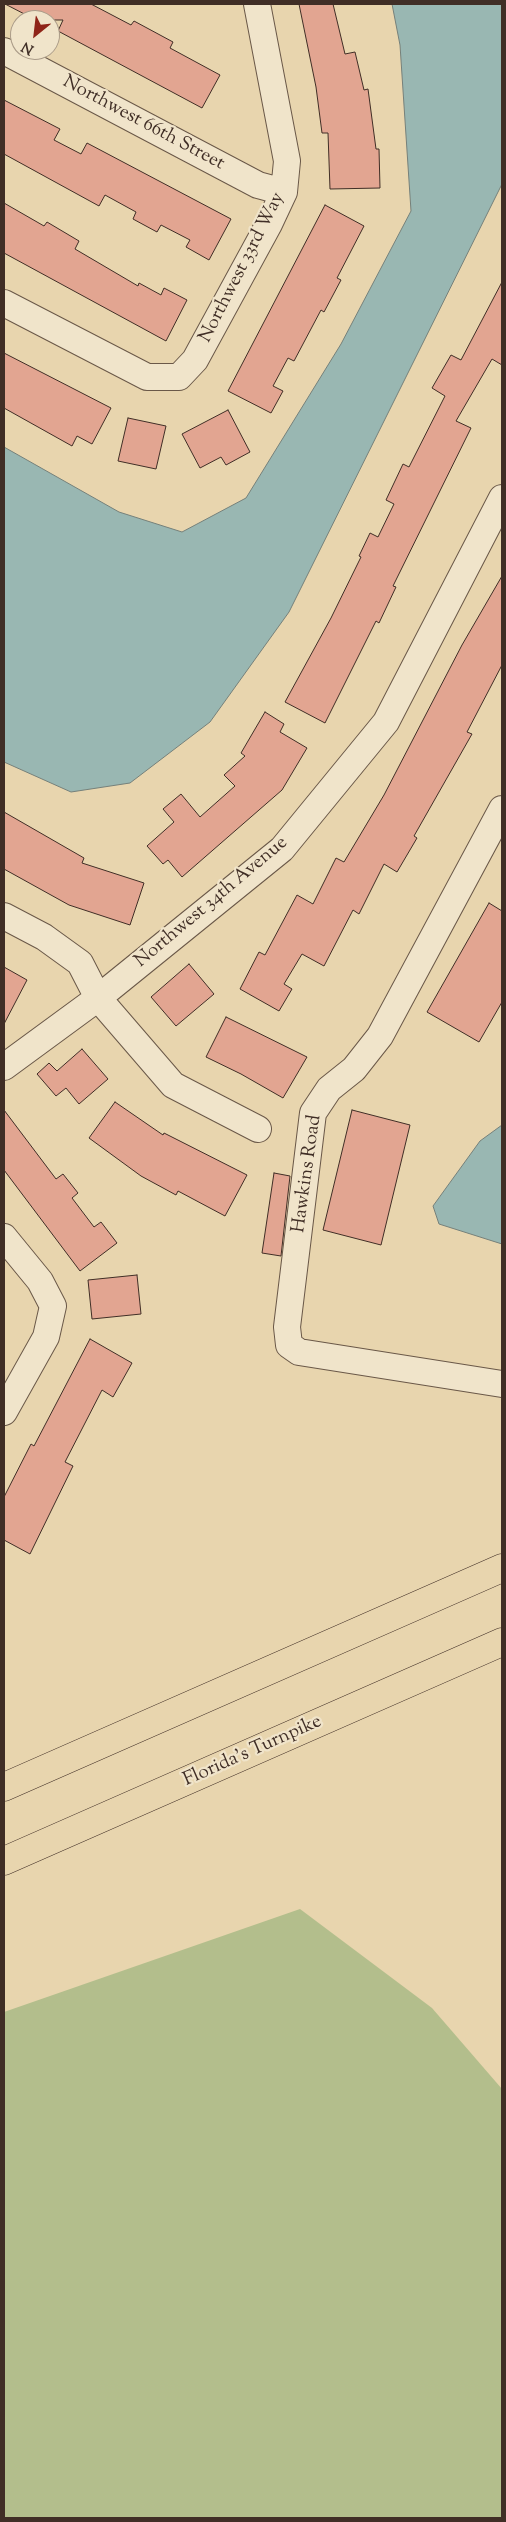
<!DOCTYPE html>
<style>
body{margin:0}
#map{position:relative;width:506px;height:2522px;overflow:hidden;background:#e8d5ae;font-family:"Sorts Mill Goudy",serif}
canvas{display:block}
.frame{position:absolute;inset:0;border:5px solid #402e26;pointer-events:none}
.north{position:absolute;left:10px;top:10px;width:50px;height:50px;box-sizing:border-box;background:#f0e4ca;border:1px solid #aa9b88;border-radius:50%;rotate:209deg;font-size:14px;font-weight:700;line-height:20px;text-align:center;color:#402e26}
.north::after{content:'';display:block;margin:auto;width:18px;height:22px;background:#8f2418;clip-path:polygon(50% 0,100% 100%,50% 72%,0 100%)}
</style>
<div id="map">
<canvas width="506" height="2522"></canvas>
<div class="frame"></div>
<div class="north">N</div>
</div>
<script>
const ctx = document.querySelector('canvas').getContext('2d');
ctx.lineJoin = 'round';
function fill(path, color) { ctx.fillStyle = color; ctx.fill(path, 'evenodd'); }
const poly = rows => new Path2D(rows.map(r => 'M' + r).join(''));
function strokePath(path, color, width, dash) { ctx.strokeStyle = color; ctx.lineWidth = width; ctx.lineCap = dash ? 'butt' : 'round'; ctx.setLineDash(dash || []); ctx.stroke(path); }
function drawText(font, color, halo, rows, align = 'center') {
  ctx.font = font + ' "Sorts Mill Goudy",serif'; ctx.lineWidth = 4.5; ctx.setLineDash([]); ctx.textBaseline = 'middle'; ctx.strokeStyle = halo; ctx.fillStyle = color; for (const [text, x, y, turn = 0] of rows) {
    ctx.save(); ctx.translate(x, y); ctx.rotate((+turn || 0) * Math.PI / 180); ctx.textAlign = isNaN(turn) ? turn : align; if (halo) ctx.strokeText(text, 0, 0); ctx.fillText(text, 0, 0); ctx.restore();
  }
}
fill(poly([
 [300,1909,432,2008,502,2089,502,2518,4,2518,4,2012]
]), '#b3be8c');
const water = poly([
 [392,4,502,4,502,184,289,612,210,722,130,783,71,792,4,762,4,447,119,512,182,532,246,498,341,344,411,211,400,45,392,4],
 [502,1125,502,1244,439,1224,433,1206,480,1141,502,1125]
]);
fill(water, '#99b7b2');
strokePath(water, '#75807a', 1);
const building = poly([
 [5,4,91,4,131,25,134,21,173,42,170,48,220,75,202,108,58,31,63,20,36,20,5,4],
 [299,4,333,4,345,54,355,52,364,90,368,89,376,149,379,149,380,188,330,189,328,133,322,133,316,87,299,4],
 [4,100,60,129,54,140,81,154,87,143,231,219,209,260,186,247,190,240,161,225,157,232,133,219,136,212,105,195,99,206,4,154,4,100],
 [4,203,44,226,47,222,79,241,75,249,138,286,139,283,161,295,164,288,187,300,166,341,4,253,4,203],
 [325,205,364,226,337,278,341,280,324,312,321,310,294,361,288,358,273,386,283,391,271,413,228,391,325,205],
 [502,282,502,365,492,359,456,421,471,428,393,586,396,587,379,623,376,621,325,723,285,702,331,618,361,557,359,556,370,533,378,537,394,504,386,500,403,464,409,467,445,396,432,388,451,355,461,360,502,282],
 [4,353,111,408,92,444,77,436,72,446,4,408,4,353],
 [228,410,250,452,226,465,221,457,200,468,182,434,228,410],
 [128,418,166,426,156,469,118,461,128,418],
 [502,576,502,665,467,732,472,734,414,836,417,838,397,872,384,864,359,914,353,910,324,966,302,954,284,984,292,989,279,1011,240,989,259,952,265,955,297,895,313,904,336,858,344,862,384,795,462,645,502,576],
 [265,712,284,724,280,732,307,748,282,790,182,877,168,860,163,864,147,846,174,822,163,809,181,794,200,817,235,786,224,775,245,756,241,753,265,712],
 [4,812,84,858,82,863,144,883,130,925,69,905,4,869,4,812],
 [489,903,502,911,502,1002,479,1042,427,1012,489,903],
 [189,964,214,994,176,1026,151,997,189,964],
 [4,967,27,980,4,1024,4,967],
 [226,1017,307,1057,283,1098,241,1074,206,1057,226,1017],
 [82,1049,108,1079,79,1104,66,1088,56,1096,37,1074,49,1063,57,1071,82,1049],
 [115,1102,163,1135,164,1133,247,1175,225,1216,178,1191,176,1195,141,1176,89,1138,115,1102],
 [4,1110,56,1179,63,1174,78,1193,72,1198,94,1227,101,1222,117,1243,80,1271,4,1170,4,1110],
 [352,1110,410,1125,381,1245,323,1230,352,1110],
 [274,1173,290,1176,281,1256,262,1253,274,1173],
 [137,1275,141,1314,92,1319,88,1280,137,1275],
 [90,1339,132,1363,113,1397,102,1390,65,1462,73,1466,30,1554,4,1540,4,1497,31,1444,34,1446,90,1339]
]);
fill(building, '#e2a591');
strokePath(building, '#402e26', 1);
const minor = poly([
 [4,51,258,185,284,192],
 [4,303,147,377,179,377,195,360,269,224,284,192,287,161,257,4],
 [502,809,380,1036,354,1069,329,1089,313,1113,287,1327,289,1345,299,1352,502,1384],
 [4,916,44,937,80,963,98,998,173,1085,258,1129],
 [4,1067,98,998,282,849,386,722,502,498],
 [4,1237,40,1281,53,1306,46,1337,4,1412]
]);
const highway = poly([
 [4,1787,502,1568],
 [4,1861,502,1642]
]);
strokePath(minor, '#6a5848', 28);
strokePath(highway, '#402e26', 29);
strokePath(minor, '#f0e4ca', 26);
strokePath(highway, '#e8d5ae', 28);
drawText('19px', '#402e26', '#f0e4ca', [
 ["Northwest 66th Street",143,124,28],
 ["Northwest 33rd Way",243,268,-63],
 ["Northwest 34th Avenue",212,903,-40],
 ["Hawkins Road",308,1174,-82],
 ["Florida's Turnpike",253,1752,-24]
]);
</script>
